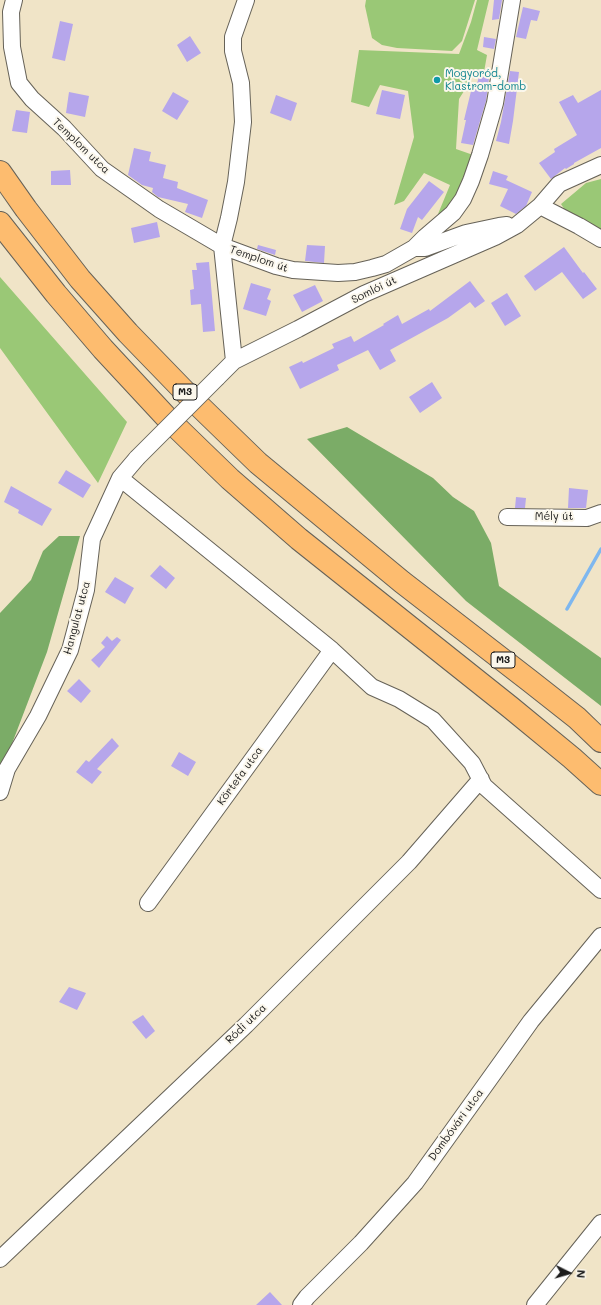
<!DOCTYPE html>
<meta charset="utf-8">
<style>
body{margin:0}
#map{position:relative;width:601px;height:1305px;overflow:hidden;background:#f0e4c7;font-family:Mali,sans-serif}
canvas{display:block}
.north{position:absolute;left:549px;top:1253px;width:40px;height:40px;-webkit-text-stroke:3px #fbf7ec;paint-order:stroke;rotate:95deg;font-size:11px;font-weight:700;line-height:16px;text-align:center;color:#1c1c1c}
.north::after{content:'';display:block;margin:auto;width:14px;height:18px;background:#1c1c1c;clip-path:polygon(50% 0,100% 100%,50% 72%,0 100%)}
</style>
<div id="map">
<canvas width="601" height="1305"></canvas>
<div class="north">N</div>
</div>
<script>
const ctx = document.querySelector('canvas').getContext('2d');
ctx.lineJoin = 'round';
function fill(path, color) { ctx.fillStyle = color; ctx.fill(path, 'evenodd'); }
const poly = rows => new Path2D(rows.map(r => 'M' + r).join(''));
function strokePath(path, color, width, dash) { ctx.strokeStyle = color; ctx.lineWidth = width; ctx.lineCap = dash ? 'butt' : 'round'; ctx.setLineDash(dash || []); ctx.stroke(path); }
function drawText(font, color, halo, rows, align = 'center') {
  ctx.font = font + ' Mali,sans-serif'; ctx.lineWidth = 4; ctx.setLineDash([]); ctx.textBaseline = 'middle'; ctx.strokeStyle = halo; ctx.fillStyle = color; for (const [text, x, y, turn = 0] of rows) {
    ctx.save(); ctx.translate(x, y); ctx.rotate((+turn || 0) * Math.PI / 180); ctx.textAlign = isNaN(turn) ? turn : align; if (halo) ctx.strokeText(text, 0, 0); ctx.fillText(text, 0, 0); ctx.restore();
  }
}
fill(poly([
 [366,0,475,0,462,41,452,51,397,48,382,45,372,38,365,6],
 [477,0,489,0,477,50,487,55,484,72,476,72,459,99,456,149,476,156,448,212,438,214,450,185,424,173,404,201,394,205,414,137,408,91,380,85,369,107,351,102,359,50,459,54,471,22],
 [601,179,601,231,574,224,561,204,586,183],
 [0,277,127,422,98,483,0,348]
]), '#9ac876');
fill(poly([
 [347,427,433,478,453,497,474,511,491,543,499,586,601,658,601,706,466,601,307,439],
 [59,536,80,536,47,652,0,775,0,613,31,580,43,551]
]), '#7bac67');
strokePath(poly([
 [567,609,601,549]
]), '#7eb7ef', 3.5);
fill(poly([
 [494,0,502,0,499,19,492,20],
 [523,7,540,11,537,21,531,20,526,39,516,37],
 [60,21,73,24,65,61,52,58],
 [190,36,201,53,187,62,177,45],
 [484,37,496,39,494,49,483,47],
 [510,71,519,72,513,121,509,144,496,141,501,122],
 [479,76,489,78,486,101,473,145,461,143,466,120,464,120,472,87,476,88],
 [382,90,405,95,400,119,376,114],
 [601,90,601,148,574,163,574,164,566,169,565,168,551,179,539,163,555,152,554,149,577,135,559,102,573,95,578,103],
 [69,92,89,96,85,117,66,113],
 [173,92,189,101,177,120,162,111],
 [276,95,297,103,291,121,270,113],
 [16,110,30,112,27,133,12,131],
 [134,148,151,152,149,161,166,165,163,178,178,182,177,188,208,200,202,218,185,212,188,204,158,197,152,192,153,188,142,185,128,175],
 [70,170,71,185,51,185,51,171],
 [493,171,508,176,506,180,532,192,526,206,516,214,500,206,508,189,489,184],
 [429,181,444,192,422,220,418,217,412,233,400,229,407,209],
 [157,222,160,237,134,243,131,228],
 [258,245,276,250,275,255,257,249],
 [307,245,325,246,324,263,305,261],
 [564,247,583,273,584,272,597,289,583,299,562,272,535,291,524,276],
 [209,262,215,331,203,332,201,304,191,305,190,290,194,289,192,270,197,270,196,263],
 [470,281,485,301,475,308,470,302,448,318,390,350,396,361,380,370,368,350,337,365,339,370,300,389,289,367,302,361,303,363,334,348,332,344,351,336,354,342,384,325,383,324,398,315,402,324,429,309,430,311],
 [251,283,271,289,267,299,271,301,266,316,243,309],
 [315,285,323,301,302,312,293,295],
 [507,293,521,316,505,326,491,303],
 [432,382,442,398,420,413,409,397],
 [66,470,91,485,83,498,58,483],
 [11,486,52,509,42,526,18,513,19,510,4,502],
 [569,488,588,490,586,508,568,508],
 [516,497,526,498,525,508,515,508],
 [160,565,175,578,166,589,150,576],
 [115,577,134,588,125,604,105,592],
 [107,636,112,641,117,637,121,640,99,668,91,660,105,647,101,643],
 [79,679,91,691,81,703,67,691],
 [112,738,119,746,97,769,102,772,92,784,76,772,86,760,89,762],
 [179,752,196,762,188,776,171,766],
 [69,987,86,993,77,1010,59,1002],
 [143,1015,155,1031,146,1039,132,1022],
 [270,1292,282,1305,256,1305]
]), '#b6a6eb');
const minor = poly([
 [14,0,11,12,12,47,19,83,32,99,64,128,102,169,159,209,222,246,276,266,293,270,338,273,355,272,372,268,386,264,414,248,425,237,453,213,463,199,471,181,480,155,495,103,512,0],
 [540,206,579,226,601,239],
 [414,248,425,248,466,233,499,226,507,225],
 [234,361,222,246,229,218,236,182,243,122,241,83,233,51,233,37,246,0],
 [217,378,234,361,298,329,364,294,495,237,517,225,540,206,559,184,601,165],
 [120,478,332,650,372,687,399,699,433,720,472,763,484,786,601,890],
 [507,517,587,518,601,513],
 [0,792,7,769,38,716,70,650,86,590,92,539,120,478,137,458],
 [148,903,332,650],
 [0,1259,246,1025,409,862,481,779],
 [301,1305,307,1297,361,1243,415,1183,531,1021,601,936],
 [535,1305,601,1223]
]);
const highway = poly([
 [0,172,26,209,80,279,128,333,190,397,258,463,402,582,530,681,577,718,601,741],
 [0,223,56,294,103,349,168,419,230,479,299,539,510,707,572,758,601,784]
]);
strokePath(minor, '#666258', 18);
strokePath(highway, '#666258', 24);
strokePath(minor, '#fff', 16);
strokePath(highway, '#fdbc6f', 22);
const minorBridge = poly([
 [137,458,217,378]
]);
strokePath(minorBridge, '#666258', 18, []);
strokePath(minorBridge, '#fff', 16);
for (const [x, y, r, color] of [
 [437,80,4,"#0f9aa8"]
]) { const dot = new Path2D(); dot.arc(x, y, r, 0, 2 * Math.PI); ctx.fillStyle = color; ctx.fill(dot); strokePath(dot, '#fbf7ec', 1.5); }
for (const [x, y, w] of [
 [185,392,24],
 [503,660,24]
]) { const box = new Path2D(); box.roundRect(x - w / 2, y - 8, w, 16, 3); ctx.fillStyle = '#fbf7ec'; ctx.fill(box); strokePath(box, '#1c1c1c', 1); }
drawText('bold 10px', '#1c1c1c', null, [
 ["M3",185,392],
 ["M3",503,660]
]);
drawText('11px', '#0d838f', '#fbf7ec', [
 ["Mogyoród,",445,74],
 ["Klastrom-domb",445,87]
], 'left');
drawText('11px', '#1c1c1c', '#fbf7ec', [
 ["Templom utca",81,146,44],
 ["Templom út",259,259,19],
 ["Somlói út",374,290,-26],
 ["Mély út",554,517],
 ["Hangulat utca",77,618,-75],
 ["Körtefa utca",240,776,-54],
 ["Ródi utca",246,1024,-44],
 ["Dombóvári utca",456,1125,-54]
]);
</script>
